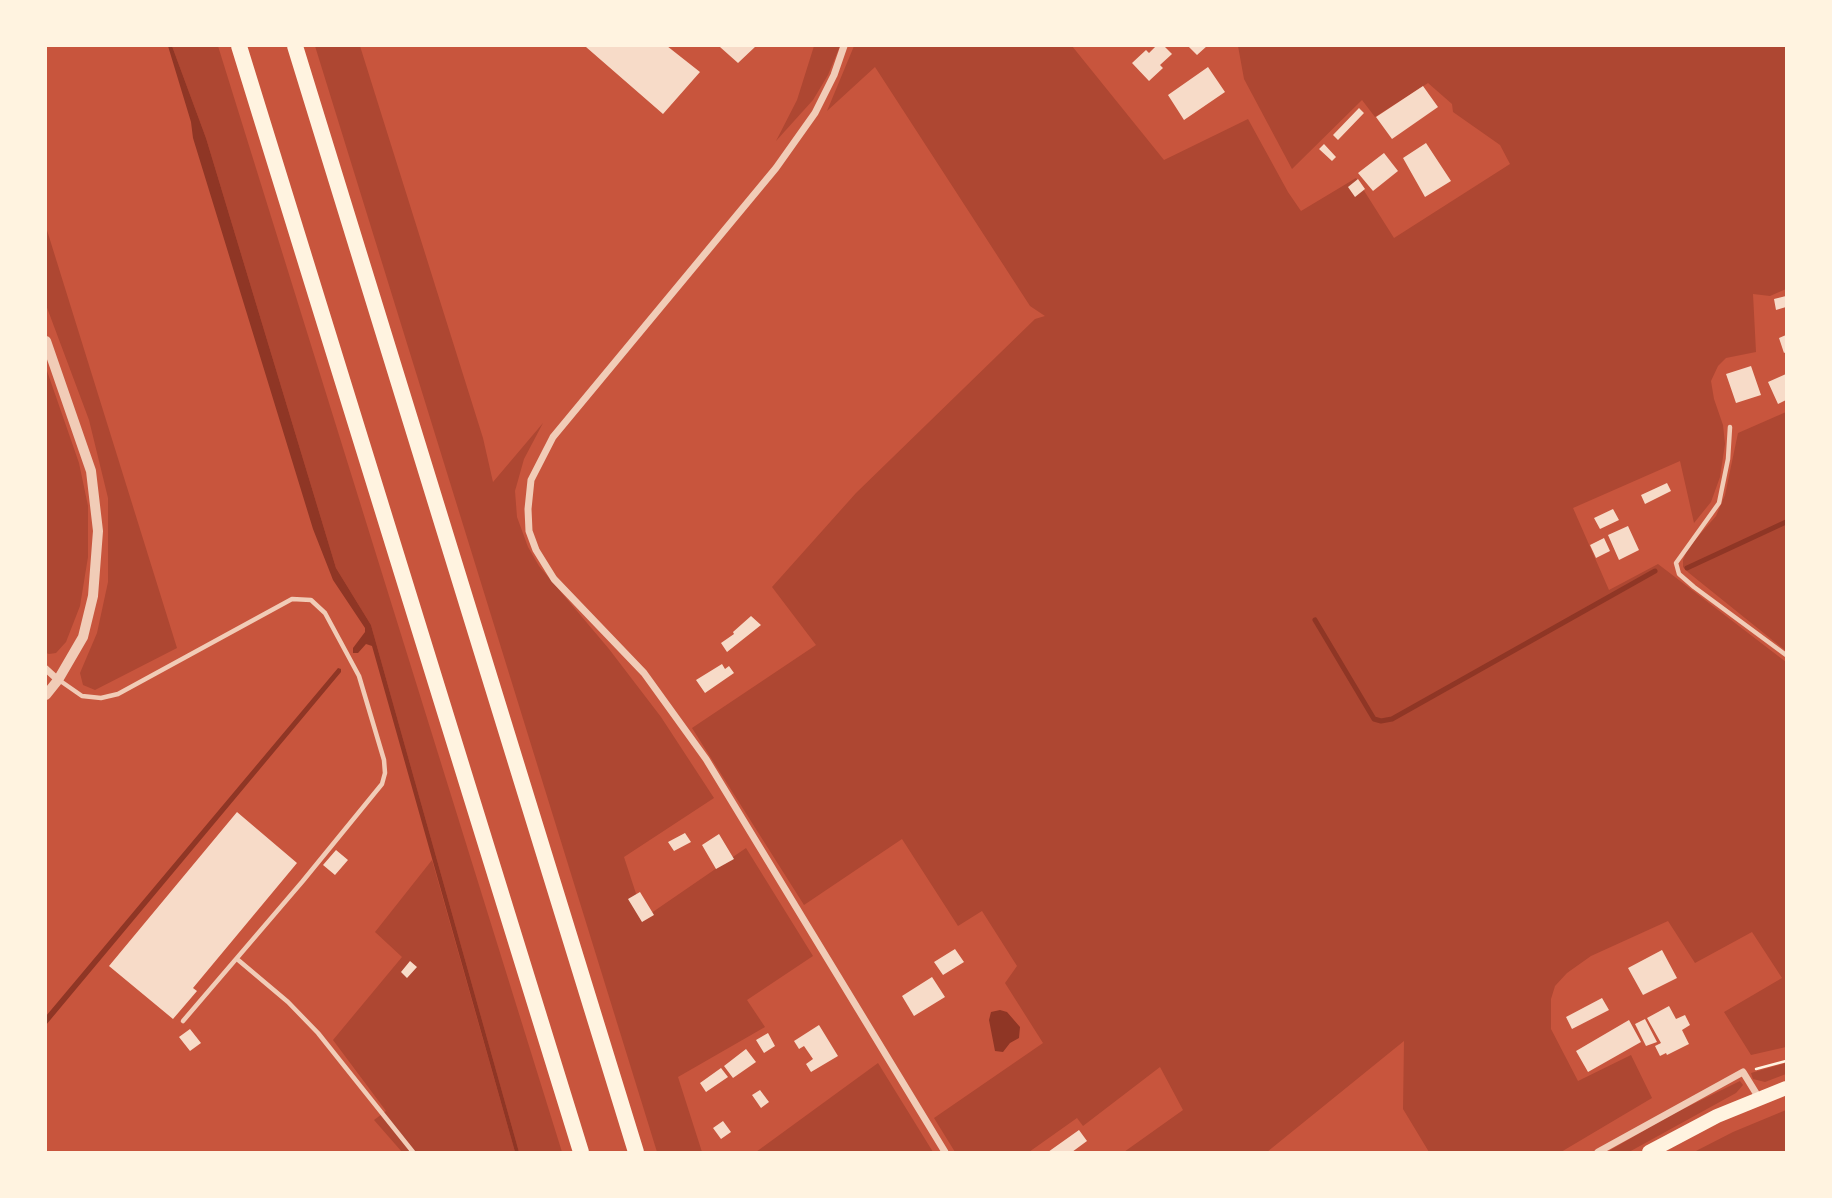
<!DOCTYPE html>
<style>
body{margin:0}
#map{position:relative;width:1832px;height:1198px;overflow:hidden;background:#c8553d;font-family:Signika,sans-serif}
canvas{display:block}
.frame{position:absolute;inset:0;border:47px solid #fff3e0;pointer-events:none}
</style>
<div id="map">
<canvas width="1832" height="1198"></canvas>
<div class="frame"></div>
</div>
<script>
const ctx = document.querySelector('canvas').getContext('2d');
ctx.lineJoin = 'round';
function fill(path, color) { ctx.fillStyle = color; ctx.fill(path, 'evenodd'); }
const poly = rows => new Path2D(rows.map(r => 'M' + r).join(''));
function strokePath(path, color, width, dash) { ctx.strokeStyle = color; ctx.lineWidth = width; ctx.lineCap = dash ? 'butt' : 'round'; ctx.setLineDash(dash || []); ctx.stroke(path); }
fill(poly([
 [172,46,218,46,562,1152,519,1152,371,625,336,568,206,138],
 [315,46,360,46,483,438,493,482,543,423,524,459,515,491,517,517,528,547,539,566,609,649,661,717,714,798,624,857,644,918,746,848,813,956,747,1000,765,1027,678,1077,702,1152,657,1152],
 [814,46,840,46,828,75,813,100,776,141,797,100],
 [854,46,1072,46,1164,160,1248,119,1288,192,1301,211,1356,178,1394,238,1510,164,1500,145,1453,112,1452,104,1428,83,1375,117,1362,100,1292,169,1244,79,1238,46,1786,46,1786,289,1770,296,1753,294,1756,352,1726,358,1718,366,1711,381,1714,399,1723,425,1725,444,1720,477,1711,502,1694,523,1680,461,1573,508,1609,590,1658,564,1786,662,1786,1047,1751,1055,1724,1012,1782,978,1752,932,1695,963,1668,921,1591,956,1567,973,1555,986,1551,999,1551,1029,1578,1081,1631,1055,1652,1098,1561,1152,1429,1152,1403,1109,1404,1041,1267,1152,1124,1152,1183,1110,1160,1067,1083,1126,1077,1118,1029,1152,955,1152,934,1118,1043,1043,1005,983,1017,966,982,911,958,926,902,839,804,905,692,728,816,645,772,587,856,493,1035,319,1045,316,1030,306,875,67,827,111],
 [46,227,177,648,95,690,83,685,80,673,97,633,108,582,108,498,89,420,46,305],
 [46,368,79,463,88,506,88,557,80,606,66,642,56,653,49,654,46,653],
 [1786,412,1786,651,1689,573,1683,567,1683,560,1688,548,1716,516,1725,495,1738,433],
 [432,860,515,1152,402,1152,374,1120,386,1111,333,1040,402,957,375,932],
 [878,1063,933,1152,756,1152],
 [1786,1063,1786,1074,1765,1082,1753,1079,1751,1073],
 [1740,1081,1743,1085,1736,1093,1629,1152,1607,1152,1671,1115],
 [1786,1110,1786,1152,1694,1152,1733,1132]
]), '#ae4732');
fill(poly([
 [168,46,172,46,206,138,336,568,371,625,519,1152,515,1152,372,646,366,644,358,653,353,653,353,648,365,632,365,628,333,580,313,529,193,138,191,122],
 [338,668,341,669,341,672,46,1025,46,1016],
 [1000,1010,1007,1012,1020,1027,1019,1038,1010,1043,1003,1052,995,1051,989,1020,991,1012]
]), '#8f3625');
strokePath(poly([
 [1687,568,1786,522],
 [1315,620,1374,719,1381,721,1392,719,1655,571]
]), '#8f3625', 5);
fill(poly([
 [587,46,667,46,700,72,663,114,586,47],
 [721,46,756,46,738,63,720,47],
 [1156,46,1164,46,1172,54,1160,65,1163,68,1149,81,1132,63,1146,50,1149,53],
 [1188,46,1207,46,1197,55],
 [1208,67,1225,92,1184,120,1168,95],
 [1423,86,1438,107,1392,139,1376,117],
 [1359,108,1364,113,1338,140,1333,135],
 [1426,143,1451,181,1425,197,1403,158],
 [1324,144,1336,157,1332,161,1319,149],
 [1384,153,1398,171,1373,191,1358,173],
 [1358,179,1365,189,1355,197,1348,187],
 [1786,296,1786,307,1776,310,1774,299],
 [1786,335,1786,352,1784,353,1779,338],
 [1751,366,1761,395,1736,403,1726,374],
 [1786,374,1786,400,1778,404,1768,382],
 [1667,483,1671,491,1645,504,1641,495],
 [1613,509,1619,520,1600,529,1594,518],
 [1628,526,1639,550,1619,560,1608,535],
 [1604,538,1610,551,1596,558,1590,545],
 [751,616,761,625,727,652,721,643,734,634,733,632],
 [722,664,725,669,729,666,734,673,705,693,696,680],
 [237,812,297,863,193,988,197,991,173,1019,109,966],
 [685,833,691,842,674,851,668,842],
 [719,834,734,859,716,869,702,845],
 [336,850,348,860,335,875,323,865],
 [640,892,654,915,642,922,628,899],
 [955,949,964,962,943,975,934,962],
 [1662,950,1677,978,1643,995,1628,968],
 [410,961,417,967,407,978,401,972],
 [932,977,945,997,914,1016,902,996],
 [1602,998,1609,1010,1572,1029,1566,1017],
 [1669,1006,1676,1019,1685,1015,1690,1025,1682,1030,1689,1044,1667,1055,1666,1053,1660,1056,1655,1046,1661,1043,1647,1018],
 [1645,1019,1657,1042,1646,1046,1635,1024],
 [1629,1020,1641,1042,1588,1072,1576,1051],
 [819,1025,838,1056,811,1072,806,1064,813,1059,804,1046,799,1049,794,1041],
 [190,1029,201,1043,190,1051,179,1037],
 [768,1033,775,1046,764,1053,756,1040],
 [746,1049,756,1062,733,1078,724,1066],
 [721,1068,728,1077,706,1092,700,1083],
 [760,1090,769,1102,761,1108,752,1095],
 [723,1121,731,1132,721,1139,713,1128],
 [1079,1130,1087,1141,1072,1152,1048,1152]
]), '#f7dbc8');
strokePath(poly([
 [1756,1069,1786,1061]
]), '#fff3e0', 2.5);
strokePath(poly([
 [1730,427,1728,459,1719,503,1676,563,1679,574,1694,587,1786,655],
 [59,680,82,696,101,698,118,694,292,599,311,600,325,613,359,676,384,760,385,773,382,784,302,882,183,1021],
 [237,959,288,1002,318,1033,413,1152]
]), '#f1ccb7', 4.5);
strokePath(poly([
 [844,46,834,75,815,113,776,168,553,437,531,480,528,509,529,531,536,550,554,579,644,673,706,759,945,1152],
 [46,669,58,680],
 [1598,1152,1743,1072,1759,1098]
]), '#f1ccb7', 7);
strokePath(poly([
 [46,341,91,471,98,531,93,596,83,637,58,680,46,695]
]), '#f1ccb7', 10);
strokePath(poly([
 [1649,1152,1717,1116,1786,1088]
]), '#fff3e0', 14);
strokePath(poly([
 [239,46,581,1152],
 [295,46,636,1152]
]), '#fff3e0', 16);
</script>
